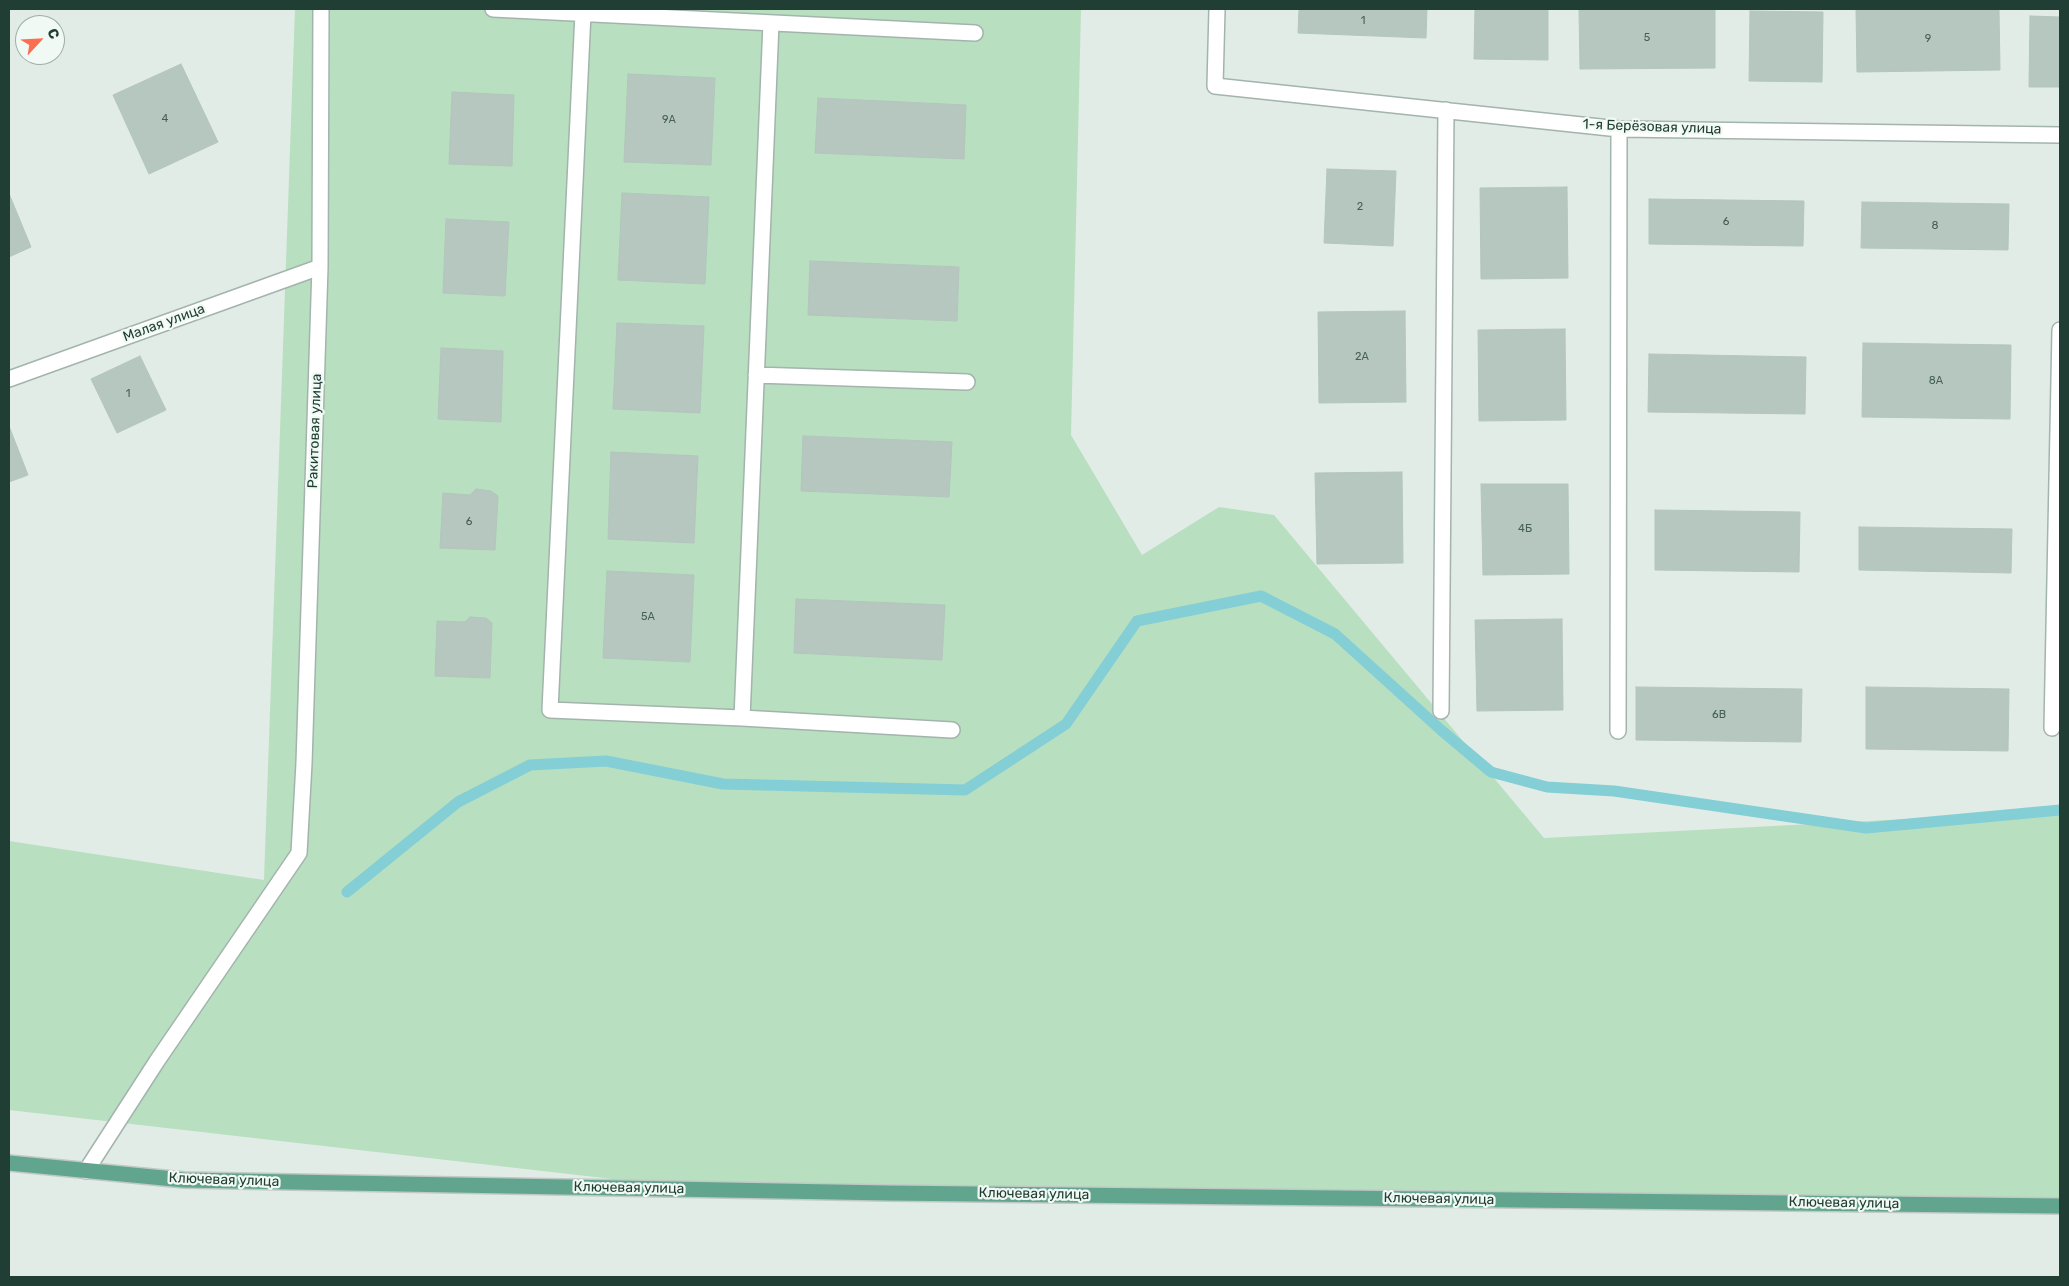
<!DOCTYPE html>
<meta charset="utf-8">
<style>
body{margin:0}
#map{position:relative;width:2069px;height:1286px;overflow:hidden;background:#e1ece6;font-family:Rubik,sans-serif}
canvas{display:block}
.frame{position:absolute;inset:0;border:10px solid #203e34;pointer-events:none}
.north{position:absolute;left:15px;top:15px;width:50px;height:50px;box-sizing:border-box;background:#f1f9f4;border:1px solid #9daea7;border-radius:50%;rotate:65deg;font-size:14px;font-weight:700;line-height:20px;text-align:center;color:#203e34}
.north::after{content:'';display:block;margin:auto;width:18px;height:22px;background:#fb6e50;clip-path:polygon(50% 0,100% 100%,50% 72%,0 100%)}
</style>
<div id="map">
<canvas width="2069" height="1286"></canvas>
<div class="frame"></div>
<div class="north">С</div>
</div>
<script>
const ctx = document.querySelector('canvas').getContext('2d');
ctx.lineJoin = 'round';
function fill(path, color) { ctx.fillStyle = color; ctx.fill(path, 'evenodd'); }
const poly = rows => new Path2D(rows.map(r => 'M' + r).join(''));
function strokePath(path, color, width, dash) { ctx.strokeStyle = color; ctx.lineWidth = width; ctx.lineCap = dash ? 'butt' : 'round'; ctx.setLineDash(dash || []); ctx.stroke(path); }
function drawText(font, color, halo, rows, align = 'center') {
  ctx.font = font + ' Rubik,sans-serif'; ctx.lineWidth = 4.5; ctx.setLineDash([]); ctx.textBaseline = 'middle'; ctx.strokeStyle = halo; ctx.fillStyle = color; for (const [text, x, y, turn = 0] of rows) {
    ctx.save(); ctx.translate(x, y); ctx.rotate((+turn || 0) * Math.PI / 180); ctx.textAlign = isNaN(turn) ? turn : align; if (halo) ctx.strokeText(text, 0, 0); ctx.fillText(text, 0, 0); ctx.restore();
  }
}
fill(poly([
 [295,9,1081,9,1071,435,1142,555,1219,507,1274,515,1544,838,2060,811,2060,1205,700,1189,9,1110,9,841,264,880]
]), '#b8dfc0');
strokePath(poly([
 [347,892,458,802,530,765,606,761,723,784,965,790,1066,724,1137,621,1261,596,1335,634,1441,730,1491,772,1547,787,1614,791,1866,828,2060,810]
]), '#84ced5', 11);
const building = poly([
 [1299,9,1427,9,1426,38,1298,33,1299,9],
 [1475,9,1548,9,1548,60,1474,59,1475,9],
 [1579,9,1715,9,1715,68,1580,69,1579,9],
 [1856,9,1999,9,2000,70,1857,72,1856,9],
 [1750,11,1823,12,1822,82,1749,81,1750,11],
 [2030,16,2060,17,2060,87,2029,87,2030,16],
 [181,64,218,142,149,174,113,95,181,64],
 [628,74,715,78,711,165,624,162,628,74],
 [452,92,514,95,512,166,449,164,452,92],
 [818,98,966,105,964,159,815,153,818,98],
 [1327,169,1396,171,1393,246,1324,243,1327,169],
 [1567,187,1568,278,1481,279,1480,188,1567,187],
 [622,193,709,197,705,284,618,280,622,193],
 [10,196,31,247,9,257,9,197,10,196],
 [1649,199,1804,201,1803,246,1649,244,1649,199],
 [1862,202,2009,204,2008,250,1861,248,1862,202],
 [446,219,509,222,505,296,443,293,446,219],
 [810,261,959,267,957,321,808,315,810,261],
 [1405,311,1406,402,1319,403,1318,312,1405,311],
 [617,323,704,326,700,413,613,409,617,323],
 [1565,329,1566,420,1479,421,1478,330,1565,329],
 [1863,343,2011,345,2010,419,1862,417,1863,343],
 [441,348,503,351,501,422,438,419,441,348],
 [1649,354,1806,357,1805,414,1648,412,1649,354],
 [140,356,166,410,117,433,91,379,140,356],
 [9,426,28,475,9,482,9,426],
 [803,436,952,442,949,497,801,491,803,436],
 [611,452,698,456,694,543,608,539,611,452],
 [1402,472,1403,563,1317,564,1315,473,1402,472],
 [1481,484,1568,484,1569,574,1483,575,1481,484],
 [476,489,491,491,498,496,495,550,440,548,443,493,470,495,476,489],
 [1655,510,1800,512,1799,572,1655,570,1655,510],
 [1859,527,2012,529,2011,573,1859,570,1859,527],
 [607,571,694,575,690,662,603,658,607,571],
 [796,599,945,605,942,660,794,653,796,599],
 [470,617,486,618,492,623,490,678,435,676,437,621,465,622,470,617],
 [1562,619,1563,710,1477,711,1475,620,1562,619],
 [1636,687,1802,689,1801,742,1636,740,1636,687],
 [1866,687,2009,689,2008,751,1866,749,1866,687]
]);
fill(building, '#b6c7bf');
strokePath(building, '#b3c6bd', 1);
const minor = poly([
 [493,9,975,33],
 [1217,9,1215,86,1619,129,2060,135],
 [583,13,550,710,742,718],
 [771,23,742,718,952,730],
 [756,375,967,382],
 [9,379,320,267],
 [1441,711,1446,110],
 [2052,728,2060,330],
 [1618,731,1619,129],
 [86,1171,157,1061,299,853,304,763,320,267,321,9]
]);
const major = poly([
 [9,1163,184,1180,888,1193,2060,1206]
]);
strokePath(minor, '#a3b4ad', 18);
strokePath(major, '#c1c9c6', 18);
strokePath(minor, '#fff', 15);
strokePath(major, '#62a58f', 15);
drawText('11px', '#466057', null, [
 ["1",1363,21],
 ["5",1647,38],
 ["9",1928,39],
 ["4",165,119],
 ["9А",669,120],
 ["2",1360,207],
 ["6",1726,222],
 ["8",1935,226],
 ["2А",1362,357],
 ["8А",1936,381],
 ["1",128,394],
 ["6",469,522],
 ["4Б",1525,529],
 ["5А",648,617],
 ["6В",1719,715]
]);
drawText('14px', '#203e34', '#f1f9f4', [
 ["1-я Берёзовая улица",1652,127,2],
 ["Малая улица",164,323,-20],
 ["Ракитовая улица",315,431,-88],
 ["Ключевая улица",224,1180,2],
 ["Ключевая улица",629,1188,1],
 ["Ключевая улица",1034,1194,1],
 ["Ключевая улица",1439,1199,1],
 ["Ключевая улица",1844,1203,1]
]);
</script>
